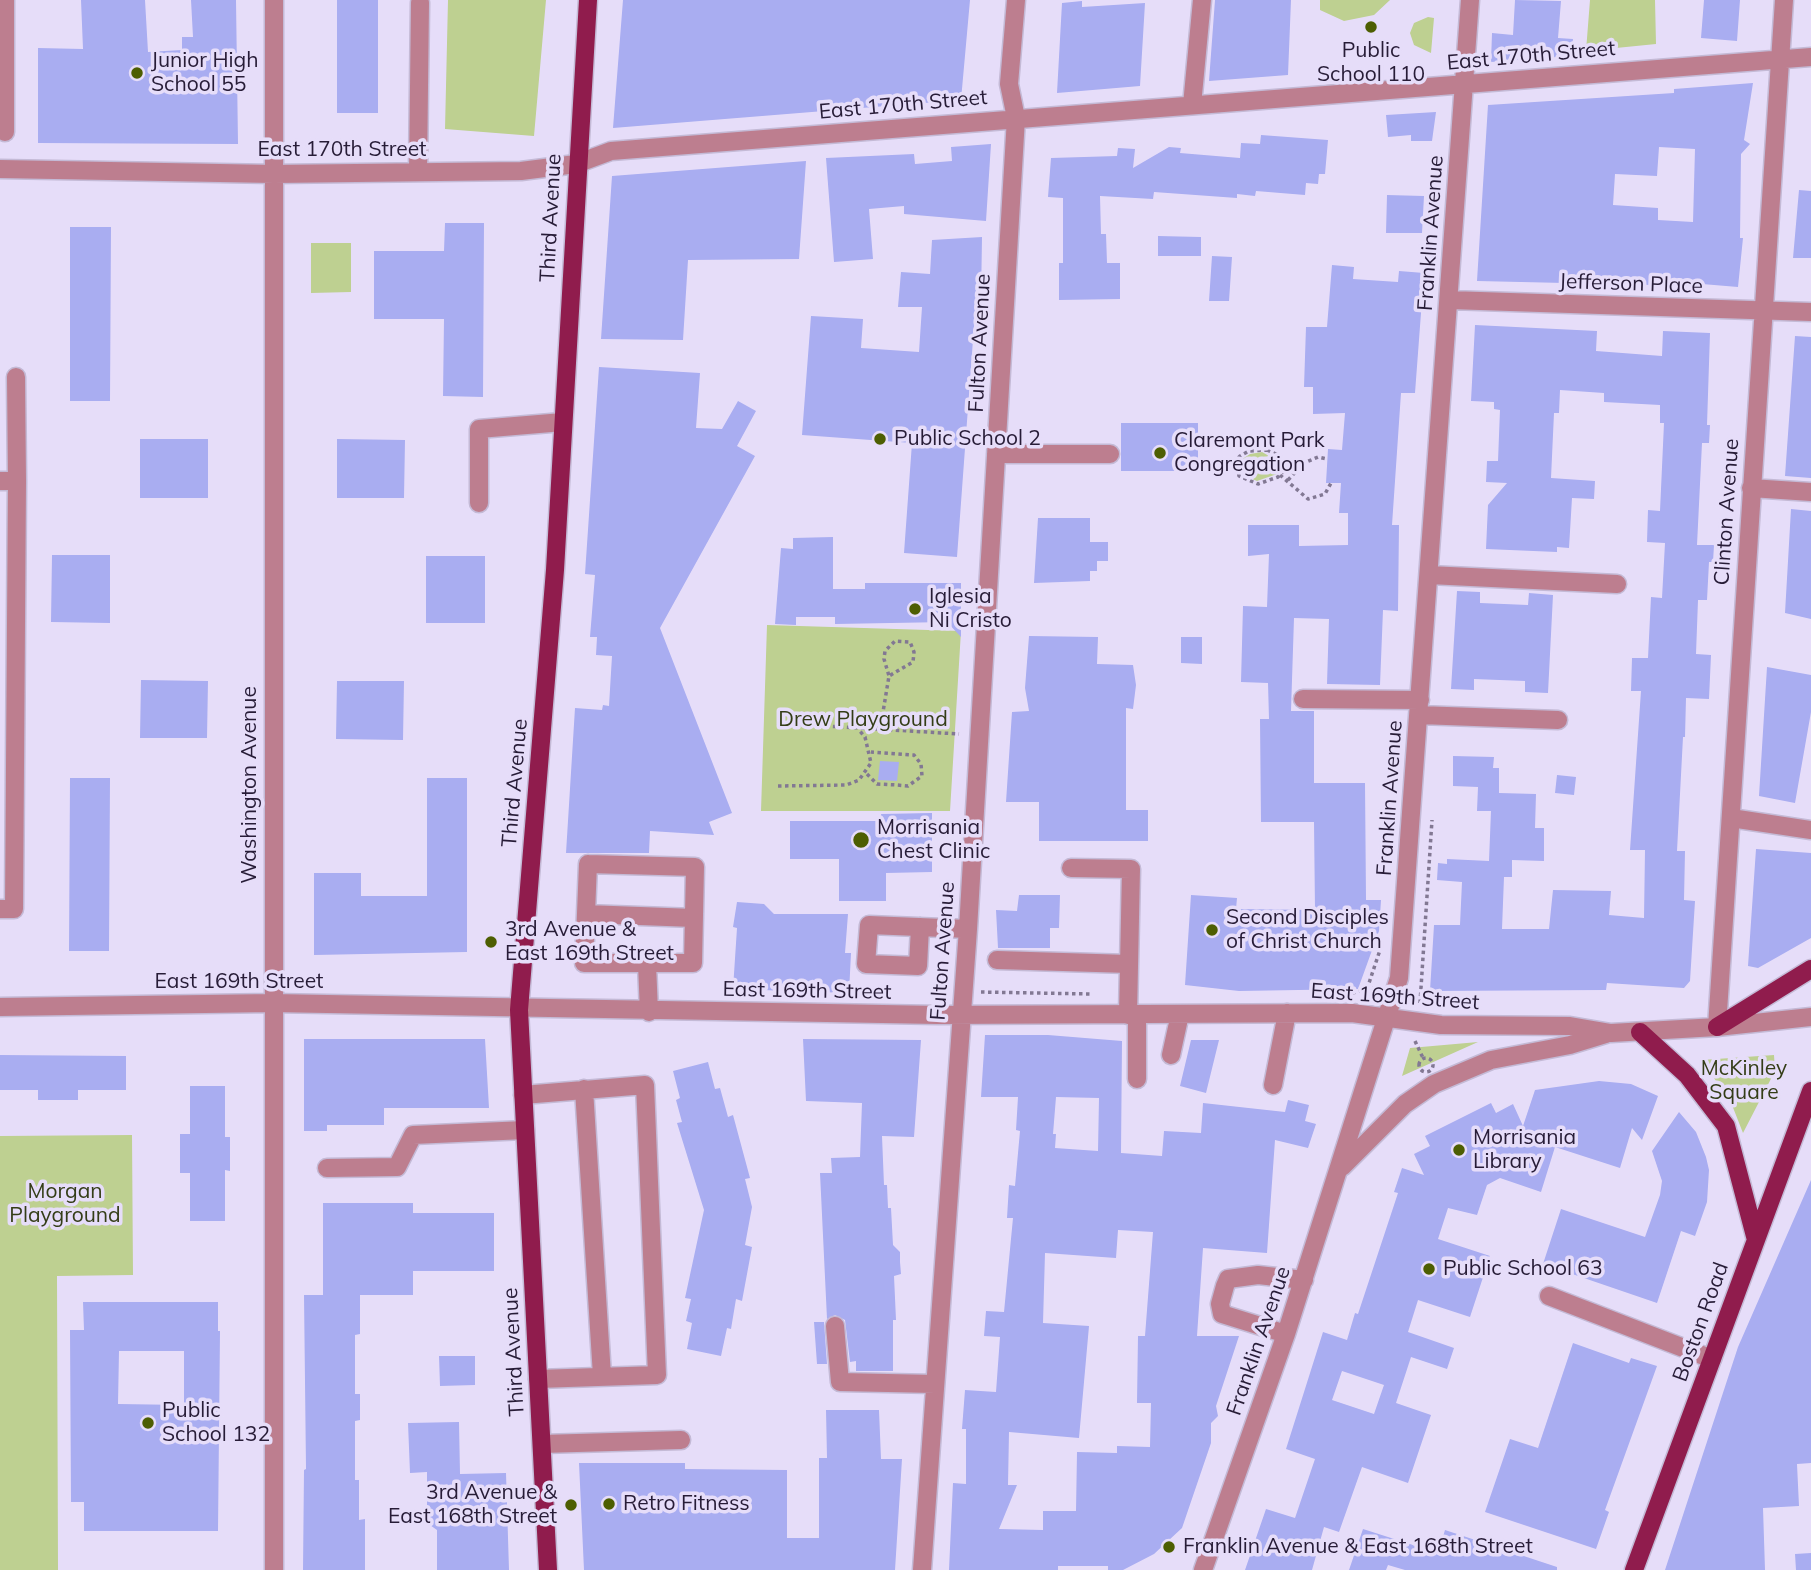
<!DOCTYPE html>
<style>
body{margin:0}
canvas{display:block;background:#e6ddf9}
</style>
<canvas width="1811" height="1570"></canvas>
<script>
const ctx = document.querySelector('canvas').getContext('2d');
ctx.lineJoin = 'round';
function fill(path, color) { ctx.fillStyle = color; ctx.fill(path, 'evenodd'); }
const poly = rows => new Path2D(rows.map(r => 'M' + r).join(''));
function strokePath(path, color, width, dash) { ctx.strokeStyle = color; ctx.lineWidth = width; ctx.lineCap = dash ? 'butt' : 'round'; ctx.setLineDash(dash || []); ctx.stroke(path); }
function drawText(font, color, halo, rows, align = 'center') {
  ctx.font = font + ' Mulish,sans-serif'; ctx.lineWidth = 7; ctx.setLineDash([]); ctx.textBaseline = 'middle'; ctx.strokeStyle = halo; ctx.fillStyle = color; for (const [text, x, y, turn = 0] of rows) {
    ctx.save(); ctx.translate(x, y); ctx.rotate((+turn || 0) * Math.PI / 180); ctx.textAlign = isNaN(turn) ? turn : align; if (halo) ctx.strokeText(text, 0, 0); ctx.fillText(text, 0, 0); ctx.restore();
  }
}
fill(poly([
 [448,0,546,0,534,136,445,129],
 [1320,0,1390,0,1374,15,1344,21,1320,10],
 [1590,0,1655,0,1656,44,1586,51],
 [1428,17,1434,18,1431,53,1414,45,1410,33,1414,23],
 [311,243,351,243,351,292,311,293],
 [1262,452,1276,460,1279,466,1277,474,1257,481,1243,475,1239,464,1241,460,1250,454],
 [767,625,961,631,950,811,761,811],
 [1478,1042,1402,1076,1410,1048],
 [1774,1055,1775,1071,1743,1133,1732,1105,1702,1060],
 [132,1135,133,1275,57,1276,58,1570,0,1570,0,1136]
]), '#bed091');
fill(poly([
 [81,0,145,0,148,52,182,50,182,37,193,37,191,0,236,0,238,144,38,143,38,48,83,49],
 [337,0,378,0,378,113,337,113],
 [623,0,970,0,961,100,613,128],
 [1215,0,1291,0,1288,75,1209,81],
 [1515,0,1561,1,1558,38,1573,39,1571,56,1491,62,1492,33,1513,35],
 [1704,0,1740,0,1737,41,1701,38],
 [1082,1,1082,7,1145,3,1140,86,1057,93,1062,3],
 [1753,83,1744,140,1750,144,1741,154,1740,238,1743,238,1738,287,1654,280,1653,285,1477,281,1488,105,1674,93,1674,89],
 [1659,147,1695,149,1693,222,1658,220,1658,208,1613,205,1615,174,1657,176],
 [1436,112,1432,141,1411,141,1411,135,1388,137,1386,115],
 [1261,135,1328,140,1325,174,1319,174,1318,184,1306,183,1305,195,1256,191,1255,196,1237,194,1237,198,1154,192,1153,199,1100,196,1101,234,1106,234,1107,263,1120,263,1120,299,1059,300,1059,263,1063,263,1063,198,1048,197,1051,158,1117,156,1118,148,1135,149,1133,168,1169,147,1181,148,1180,153,1240,158,1241,143,1260,144],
 [991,144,986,221,904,214,904,206,869,209,873,259,834,262,826,158,914,154,915,164,952,161,951,147],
 [806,161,799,259,688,260,683,340,601,339,612,176],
 [1799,190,1811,191,1811,258,1793,258],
 [1387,195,1424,196,1422,233,1386,233],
 [445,223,484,223,483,397,443,396,444,319,374,319,374,251,444,251],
 [70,227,111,227,110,401,70,401],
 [1158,236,1201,237,1201,256,1158,256],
 [982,237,981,300,976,299,957,557,904,553,912,443,802,435,811,316,863,319,861,348,919,352,922,307,898,307,901,272,930,274,932,240],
 [1212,256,1232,257,1229,301,1209,301],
 [1332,265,1354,267,1353,279,1398,282,1399,271,1424,273,1415,393,1401,393,1392,525,1399,525,1398,611,1383,610,1380,685,1327,684,1329,619,1294,618,1291,711,1314,711,1314,783,1365,783,1366,900,1381,900,1379,931,1358,989,1239,991,1185,985,1191,895,1237,898,1236,909,1315,910,1314,822,1261,822,1260,719,1269,719,1268,683,1241,682,1243,606,1267,607,1269,554,1248,556,1248,525,1299,525,1299,546,1348,545,1348,513,1339,513,1341,483,1326,483,1328,449,1342,450,1345,413,1313,414,1313,387,1304,387,1306,327,1327,327],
 [1475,325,1597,331,1596,351,1662,356,1663,331,1710,333,1707,425,1710,425,1709,443,1702,443,1697,545,1714,545,1713,562,1709,562,1707,600,1698,600,1696,654,1711,655,1709,699,1686,698,1685,737,1683,737,1677,851,1685,851,1684,900,1695,901,1690,981,1684,988,1607,983,1606,990,1430,991,1434,925,1460,925,1462,882,1437,880,1438,863,1447,864,1447,859,1489,861,1491,811,1477,811,1478,787,1453,786,1453,756,1494,757,1493,768,1499,768,1499,793,1536,794,1535,828,1544,828,1544,861,1512,860,1512,877,1504,877,1502,929,1549,929,1553,890,1611,891,1609,915,1644,918,1645,850,1630,850,1641,691,1631,691,1632,658,1648,658,1651,597,1662,598,1665,543,1647,542,1648,510,1660,511,1664,423,1660,423,1660,405,1604,402,1604,393,1560,390,1559,413,1554,413,1551,478,1595,481,1594,499,1572,498,1569,548,1557,547,1557,552,1486,549,1488,505,1507,483,1486,482,1487,461,1498,461,1500,410,1494,409,1494,402,1471,401],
 [1795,336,1811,337,1811,478,1785,476],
 [599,367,700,373,696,428,722,429,738,401,756,411,737,446,755,456,660,628,732,813,709,822,714,835,650,831,649,853,566,853,575,708,602,710,603,705,609,706,612,656,596,655,597,637,590,637,595,575,585,574],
 [1121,423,1198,423,1198,471,1121,471],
 [140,439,208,439,208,498,140,498],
 [337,439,405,440,404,498,337,498],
 [1791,509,1811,511,1811,619,1785,613],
 [1038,518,1090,518,1090,542,1108,542,1108,561,1097,561,1097,571,1090,571,1090,581,1034,583],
 [833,537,833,589,865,589,865,583,961,583,961,637,947,622,835,624,835,617,796,617,796,625,775,624,781,548,793,549,793,538],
 [52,555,110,555,110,623,51,622],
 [426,556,485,556,485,623,426,623],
 [1457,591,1480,592,1480,603,1528,605,1529,593,1553,595,1548,693,1525,692,1525,681,1474,679,1474,690,1451,689],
 [1029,636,1098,637,1097,664,1133,665,1136,685,1133,709,1126,708,1126,810,1148,810,1148,841,1039,841,1039,802,1006,802,1012,712,1029,711,1025,688],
 [1181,637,1202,637,1202,664,1181,663],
 [1767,667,1811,675,1811,712,1795,803,1759,796],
 [141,680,208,681,207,738,140,738],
 [337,681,404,681,403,740,336,739],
 [880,761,899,762,897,781,878,780],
 [1557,775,1576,777,1574,795,1555,793],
 [70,778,110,778,109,951,69,951],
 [427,778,467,778,467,952,314,955,314,873,361,873,361,896,427,896],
 [932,813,932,872,886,873,886,901,839,901,839,859,790,859,790,821,882,821,881,814],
 [1756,849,1811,853,1811,938,1758,968,1748,966],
 [1019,895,1060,895,1059,928,1050,928,1050,948,998,948,996,910,1017,911],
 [737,902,764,904,774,914,848,914,845,953,851,953,849,993,733,989,737,928,733,927],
 [985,1035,1048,1035,1122,1041,1121,1153,1162,1156,1164,1131,1201,1133,1203,1103,1285,1112,1288,1100,1309,1105,1305,1121,1316,1124,1308,1148,1275,1140,1267,1253,1203,1248,1197,1336,1239,1336,1216,1406,1218,1416,1211,1423,1211,1443,1182,1528,1154,1554,1123,1570,1108,1570,1108,1566,1058,1566,1058,1570,949,1570,953,1483,966,1484,966,1429,962,1429,965,1390,996,1392,1000,1337,984,1336,986,1311,1004,1312,1013,1218,1007,1218,1009,1185,1015,1186,1020,1131,1016,1130,1018,1097,981,1097],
 [1056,1097,1099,1098,1098,1151,1055,1148,1056,1134,1053,1134],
 [1118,1230,1153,1232,1145,1336,1138,1336,1137,1403,1151,1403,1150,1447,1117,1446,1117,1453,1077,1452,1076,1511,1043,1511,1043,1530,999,1529,1017,1485,1008,1485,1009,1432,1079,1438,1089,1326,1043,1323,1045,1253,1116,1258],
 [304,1039,485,1039,489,1108,384,1108,384,1125,327,1125,327,1131,304,1131],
 [803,1039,921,1040,914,1137,882,1136,884,1185,887,1185,888,1208,891,1208,893,1245,900,1252,900,1262,901,1274,894,1276,896,1320,893,1320,893,1371,856,1371,856,1361,850,1362,845,1320,835,1315,827,1319,820,1173,832,1173,831,1158,860,1157,862,1103,806,1101],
 [1191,1040,1219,1040,1206,1093,1180,1086],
 [0,1055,126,1056,126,1090,78,1090,78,1100,38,1100,38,1090,0,1090],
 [708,1062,715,1089,720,1088,728,1117,733,1115,750,1178,745,1179,752,1207,745,1245,752,1247,742,1301,736,1299,731,1329,727,1328,721,1356,687,1349,692,1323,686,1321,691,1299,685,1298,704,1210,677,1123,682,1122,676,1100,680,1098,673,1071],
 [1599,1081,1631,1084,1658,1096,1642,1140,1632,1128,1620,1168,1555,1147,1541,1192,1500,1178,1487,1185,1477,1215,1448,1208,1438,1239,1490,1256,1470,1317,1418,1300,1408,1332,1454,1348,1447,1369,1411,1357,1396,1403,1431,1415,1408,1483,1362,1467,1339,1532,1324,1527,1312,1570,1245,1570,1266,1509,1295,1518,1315,1459,1286,1449,1323,1332,1347,1340,1355,1313,1358,1314,1398,1193,1394,1192,1402,1168,1424,1175,1414,1154,1430,1146,1425,1136,1491,1103,1496,1113,1513,1104,1523,1126,1535,1090],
 [1342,1371,1384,1385,1374,1414,1332,1400],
 [190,1086,225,1086,225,1137,230,1137,230,1171,225,1170,225,1221,190,1221,190,1173,180,1173,180,1134,190,1134],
 [1679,1112,1696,1132,1706,1157,1709,1170,1707,1202,1695,1236,1681,1231,1657,1303,1543,1264,1561,1209,1645,1237,1660,1195,1662,1181,1652,1151],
 [1811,1180,1811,1463,1797,1464,1799,1506,1763,1508,1765,1570,1665,1570,1738,1347],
 [323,1203,413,1203,413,1213,494,1213,494,1271,413,1271,413,1295,360,1295,360,1334,355,1335,355,1394,360,1394,360,1420,355,1421,355,1480,359,1480,359,1520,365,1519,365,1570,303,1570,304,1470,306,1469,304,1295,323,1295],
 [83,1302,218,1302,218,1331,220,1331,218,1531,84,1531,84,1502,71,1502,70,1330,84,1330],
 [119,1351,184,1351,184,1405,118,1404],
 [814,1322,824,1322,827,1364,817,1364],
 [1573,1343,1629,1363,1631,1358,1657,1366,1605,1510,1609,1512,1596,1549,1485,1512,1510,1439,1538,1448],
 [439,1356,475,1356,475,1385,440,1386],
 [826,1410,879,1410,881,1459,902,1459,895,1570,584,1570,579,1463,685,1463,685,1469,787,1470,787,1538,819,1538,819,1458,827,1458],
 [459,1422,460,1474,506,1473,509,1570,437,1570,437,1530,427,1523,427,1472,410,1473,408,1423],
 [1363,1529,1438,1553,1445,1530,1557,1567,1557,1570,1405,1570,1388,1565,1386,1570,1349,1570],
 [1811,1553,1811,1570,1796,1570,1795,1554]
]), '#a9adf1');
const minor = poly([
 [5,0,5,19],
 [274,0,274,1570],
 [0,19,5,19,5,132],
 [1192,105,1202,0],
 [0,169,274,174,521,171,576,164,611,151,1811,57],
 [418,172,420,3],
 [1450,300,1811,312],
 [16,377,17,481],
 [996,454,1110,454],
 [0,481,17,481,14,909,0,909],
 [1751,488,1811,492],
 [479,503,479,429,563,422],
 [1429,575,1617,584],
 [1303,699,1420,700],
 [1419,715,1558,720],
 [1731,818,1811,830],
 [588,864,695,867,693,963,584,963,588,864],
 [1071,868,1131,869,1128,1015],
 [586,914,694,918],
 [920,927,918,966,866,964,869,925,968,929],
 [997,960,1129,964],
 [647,964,649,1012],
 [0,1007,272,1003,938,1015,1352,1013,1441,1025,1570,1026,1611,1033,1717,1027,1811,1017],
 [1137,1014,1137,1079],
 [1717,1027,1784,0],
 [1171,1055,1180,1014],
 [1273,1085,1287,1013],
 [584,1089,602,1376],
 [523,1095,645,1085,657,1375,538,1379],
 [1342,1167,1405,1104,1434,1084,1491,1060,1570,1045,1606,1034],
 [327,1168,397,1167,413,1135,525,1130],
 [1549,1296,1712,1359],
 [835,1326,840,1382,935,1384],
 [1286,1334,1222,1314,1220,1304,1225,1286,1228,1279,1258,1275,1304,1280],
 [542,1444,681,1440],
 [922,1570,968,929,1016,118,1009,84,1016,0],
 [1203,1570,1286,1334,1399,978,1470,0]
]);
const major = poly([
 [1717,1027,1811,969],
 [1640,1032,1687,1075,1726,1126,1756,1240],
 [548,1570,519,1010,555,570,588,0],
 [1634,1570,1811,1091]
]);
strokePath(minor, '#c4bad6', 21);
strokePath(major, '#c4bad6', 21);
strokePath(poly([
 [1267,450,1276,454,1282,464,1283,472,1278,477,1258,484,1239,476,1236,460,1240,456,1249,451,1267,450],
 [1280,475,1308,499,1325,494,1331,483],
 [1288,480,1304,463,1318,457,1327,459],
 [777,723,959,734],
 [880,730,889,676,913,662,914,652,910,642,895,641,885,651,884,659,889,676],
 [867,774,877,784,897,785,908,786,922,776,921,764,914,755,871,752],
 [778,786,846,785,859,780,871,763,865,737,858,729],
 [1367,989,1381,947],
 [981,992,1092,994],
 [1352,993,1373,988],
 [1420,1003,1432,820],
 [1415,1041,1423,1058],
 '1419 1065a7 7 0 1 1 14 0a7 7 0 1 1-14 0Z'
]), '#827893', 3.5, [3.5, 3.5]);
strokePath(minor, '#bd7e8f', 18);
strokePath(major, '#901c4d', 18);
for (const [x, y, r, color] of [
 [1371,27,7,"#4d5e02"],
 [137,73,7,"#4d5e02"],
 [880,439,7,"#4d5e02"],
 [1160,453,7,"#4d5e02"],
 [915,609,7,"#4d5e02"],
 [861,840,9,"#4d5e02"],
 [1212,930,7,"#4d5e02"],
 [491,942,7,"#4d5e02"],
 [1459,1150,7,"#4d5e02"],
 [1429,1269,7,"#4d5e02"],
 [148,1423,7,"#4d5e02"],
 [609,1504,7,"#4d5e02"],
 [571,1505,7,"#4d5e02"],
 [1169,1547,7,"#4d5e02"]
]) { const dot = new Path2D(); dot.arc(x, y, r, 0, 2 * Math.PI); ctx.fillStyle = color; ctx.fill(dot); strokePath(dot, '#e6ddf9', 2.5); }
drawText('21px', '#271c37', '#e6ddf9', [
 ["Public",1371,51,"center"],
 ["School 110",1371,75,"center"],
 ["Junior High",151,61],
 ["School 55",151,85],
 ["Public School 2",894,439],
 ["Claremont Park",1174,441],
 ["Congregation",1174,465],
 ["Iglesia",929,597],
 ["Ni Cristo",929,621],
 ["Morrisania",877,828],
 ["Chest Clinic",877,852],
 ["Second Disciples",1226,918],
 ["of Christ Church",1226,942],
 ["3rd Avenue &",505,930],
 ["East 169th Street",505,954],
 ["Morrisania",1473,1138],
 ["Library",1473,1162],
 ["Public School 63",1443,1269],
 ["Public",162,1411],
 ["School 132",162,1435],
 ["3rd Avenue &",557,1493,"right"],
 ["East 168th Street",557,1517,"right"],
 ["Retro Fitness",623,1504],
 ["Franklin Avenue & East 168th Street",1183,1547]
], 'left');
drawText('21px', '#271c37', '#e6ddf9', [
 ["East 170th Street",1531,56,-5],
 ["East 170th Street",903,105,-5],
 ["East 170th Street",342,150],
 ["Third Avenue",551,218,-87],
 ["Franklin Avenue",1431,233,-86],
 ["Jefferson Place",1631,284,2],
 ["Fulton Avenue",980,343,-87],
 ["Clinton Avenue",1727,512,-86],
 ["Third Avenue",515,783,-85],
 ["Washington Avenue",250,785,-90],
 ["Franklin Avenue",1390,798,-86],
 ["Fulton Avenue",943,951,-86],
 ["East 169th Street",239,982],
 ["East 169th Street",807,991,1],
 ["East 169th Street",1395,997,4],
 ["Boston Road",1701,1322,-70],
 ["Franklin Avenue",1259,1341,-71],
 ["Third Avenue",514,1352,-93]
]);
drawText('21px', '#343d17', '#e6ddf9', [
 ["Drew Playground",863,720],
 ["McKinley",1744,1069],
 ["Square",1744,1093],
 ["Morgan",65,1192],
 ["Playground",65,1216]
]);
</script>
